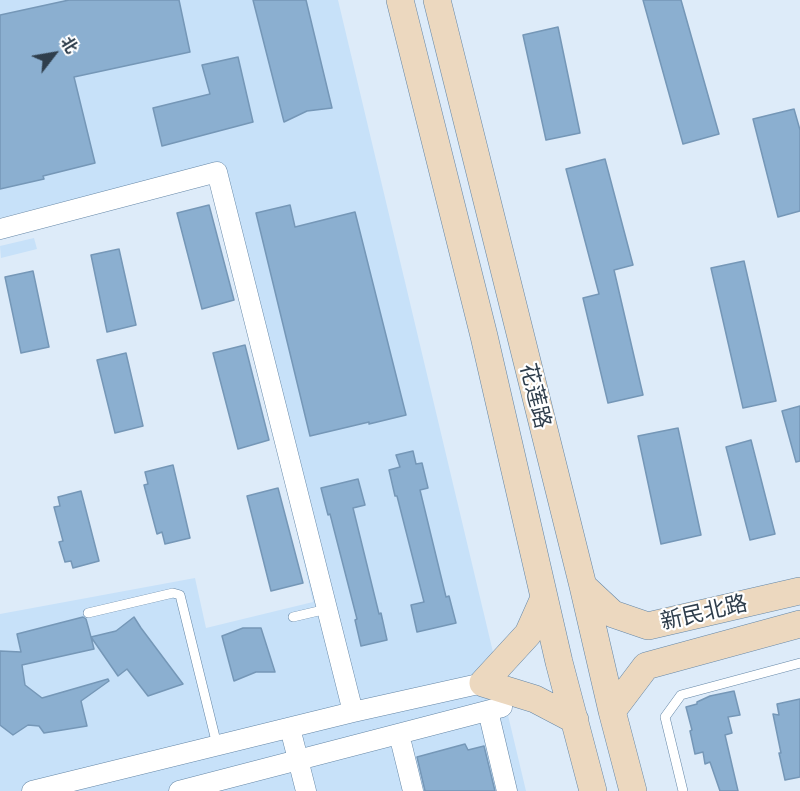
<!DOCTYPE html>
<meta charset="utf-8">
<style>
body{margin:0}
#map{position:relative;width:800px;height:791px;overflow:hidden;background:#ddebf9;font-family:Mulish,"Noto Sans SC",sans-serif}
canvas{display:block}
.north{position:absolute;left:24px;top:24px;width:60px;height:60px;-webkit-text-stroke:4px #fff;paint-order:stroke;rotate:59deg;font-size:16px;font-weight:700;line-height:24px;text-align:center;color:#2f3e4c}
.north::after{content:'';display:block;margin:auto;width:21px;height:27px;background:#2f3e4c;clip-path:polygon(50% 0,100% 100%,50% 72%,0 100%)}
</style>
<div id="map">
<canvas width="800" height="791"></canvas>
<div class="north">北</div>
</div>
<script>
const ctx = document.querySelector('canvas').getContext('2d');
ctx.lineJoin = 'round';
function fill(path, color) { ctx.fillStyle = color; ctx.fill(path, 'evenodd'); }
const poly = rows => new Path2D(rows.map(r => 'M' + r).join(''));
function strokePath(path, color, width, dash) { ctx.strokeStyle = color; ctx.lineWidth = width; ctx.lineCap = dash ? 'butt' : 'round'; ctx.setLineDash(dash || []); ctx.stroke(path); }
function drawText(font, color, halo, rows, align = 'center') {
  ctx.font = font + ' Mulish,"Noto Sans SC",sans-serif'; ctx.lineWidth = 4.5; ctx.setLineDash([]); ctx.textBaseline = 'middle'; ctx.strokeStyle = halo; ctx.fillStyle = color; for (const [text, x, y, turn = 0] of rows) {
    ctx.save(); ctx.translate(x, y); ctx.rotate((+turn || 0) * Math.PI / 180); ctx.textAlign = isNaN(turn) ? turn : align; if (halo) ctx.strokeText(text, 0, 0); ctx.fillText(text, 0, 0); ctx.restore();
  }
}
fill(poly([
 [0,0,338,0,526,791,0,791,0,614,195,578,206,628,313,602,213,164,0,218],
 [34,238,37,249,1,258,0,246]
]), '#c7e1f9');
const building = poly([
 [69,0,179,0,190,52,74,77,95,163,43,176,44,179,0,189,0,15,69,0],
 [253,0,306,0,332,108,307,111,284,122,253,0],
 [643,0,681,0,719,134,683,144,643,0],
 [558,27,580,133,546,140,523,35,558,27],
 [238,57,253,122,162,146,153,108,210,94,202,65,238,57],
 [794,109,800,130,800,211,778,217,753,119,794,109],
 [605,159,633,265,614,270,643,395,608,403,583,298,599,294,566,169,605,159],
 [209,205,234,300,202,309,177,213,209,205],
 [290,205,295,227,355,212,406,415,369,424,369,422,310,436,256,213,290,205],
 [119,249,136,325,107,332,91,255,119,249],
 [744,261,776,401,743,408,711,268,744,261],
 [33,271,49,347,21,353,5,277,33,271],
 [245,345,269,440,238,449,213,353,245,345],
 [126,353,143,426,115,433,97,360,126,353],
 [800,406,800,461,796,462,782,411,800,406],
 [678,428,701,535,661,544,638,436,678,428],
 [751,440,775,534,750,540,726,447,751,440],
 [413,451,416,464,422,463,428,488,420,490,446,597,449,596,456,623,417,632,411,605,424,602,397,496,395,496,389,470,400,467,396,455,413,451],
 [173,465,190,538,165,544,162,532,157,534,149,504,144,485,148,484,145,472,173,465],
 [358,479,365,505,353,508,379,614,381,613,387,640,361,646,355,620,357,619,330,514,328,515,321,488,358,479],
 [278,488,303,583,271,591,247,496,278,488],
 [81,491,99,561,73,568,71,561,65,562,59,542,63,541,54,507,60,506,58,497,81,491],
 [83,617,86,619,91,637,116,631,134,617,141,628,183,684,148,696,127,669,118,676,91,637,94,649,22,665,25,685,42,698,108,679,109,681,81,701,87,726,44,733,39,726,28,725,13,735,0,725,0,651,21,652,17,634,83,617],
 [243,628,261,628,275,672,256,672,234,681,222,636,243,628],
 [734,691,740,715,728,717,732,733,725,735,738,791,720,791,710,762,705,764,703,752,695,754,690,731,692,730,686,707,697,704,697,702,710,696,734,691],
 [800,699,800,777,785,780,779,753,781,753,773,714,779,715,777,704,800,699],
 [465,744,468,750,484,746,495,791,425,791,417,757,465,744]
]);
fill(building, '#8bafd0');
strokePath(building, '#7597b7', 1.5);
const lane = poly([
 [88,613,173,593,180,595,217,745],
 [293,617,327,609],
 [683,791,665,717,681,695,800,663]
]);
const street = poly([
 [0,229,217,172,353,712],
 [488,711,507,791],
 [290,728,306,791],
 [399,734,413,791],
 [32,791,353,712,483,683],
 [179,791,502,707]
]);
const secondary = poly([
 [400,0,484,336,559,662,593,791],
 [437,0,583,586,612,711,633,791],
 [583,586,613,614,648,626,800,591],
 [544,598,528,634,483,683,535,699,575,720],
 [612,711,646,666,800,624]
]);
strokePath(lane, '#6587a7', 10);
strokePath(street, '#6587a7', 21);
strokePath(secondary, '#6587a7', 28);
strokePath(lane, '#fff', 9);
strokePath(street, '#fff', 20);
strokePath(secondary, '#ecd8bf', 27);
drawText('22px', '#2f3e4c', '#fff', [
 ["花莲路",535,396,76],
 ["新民北路",704,613,-13]
]);
</script>
